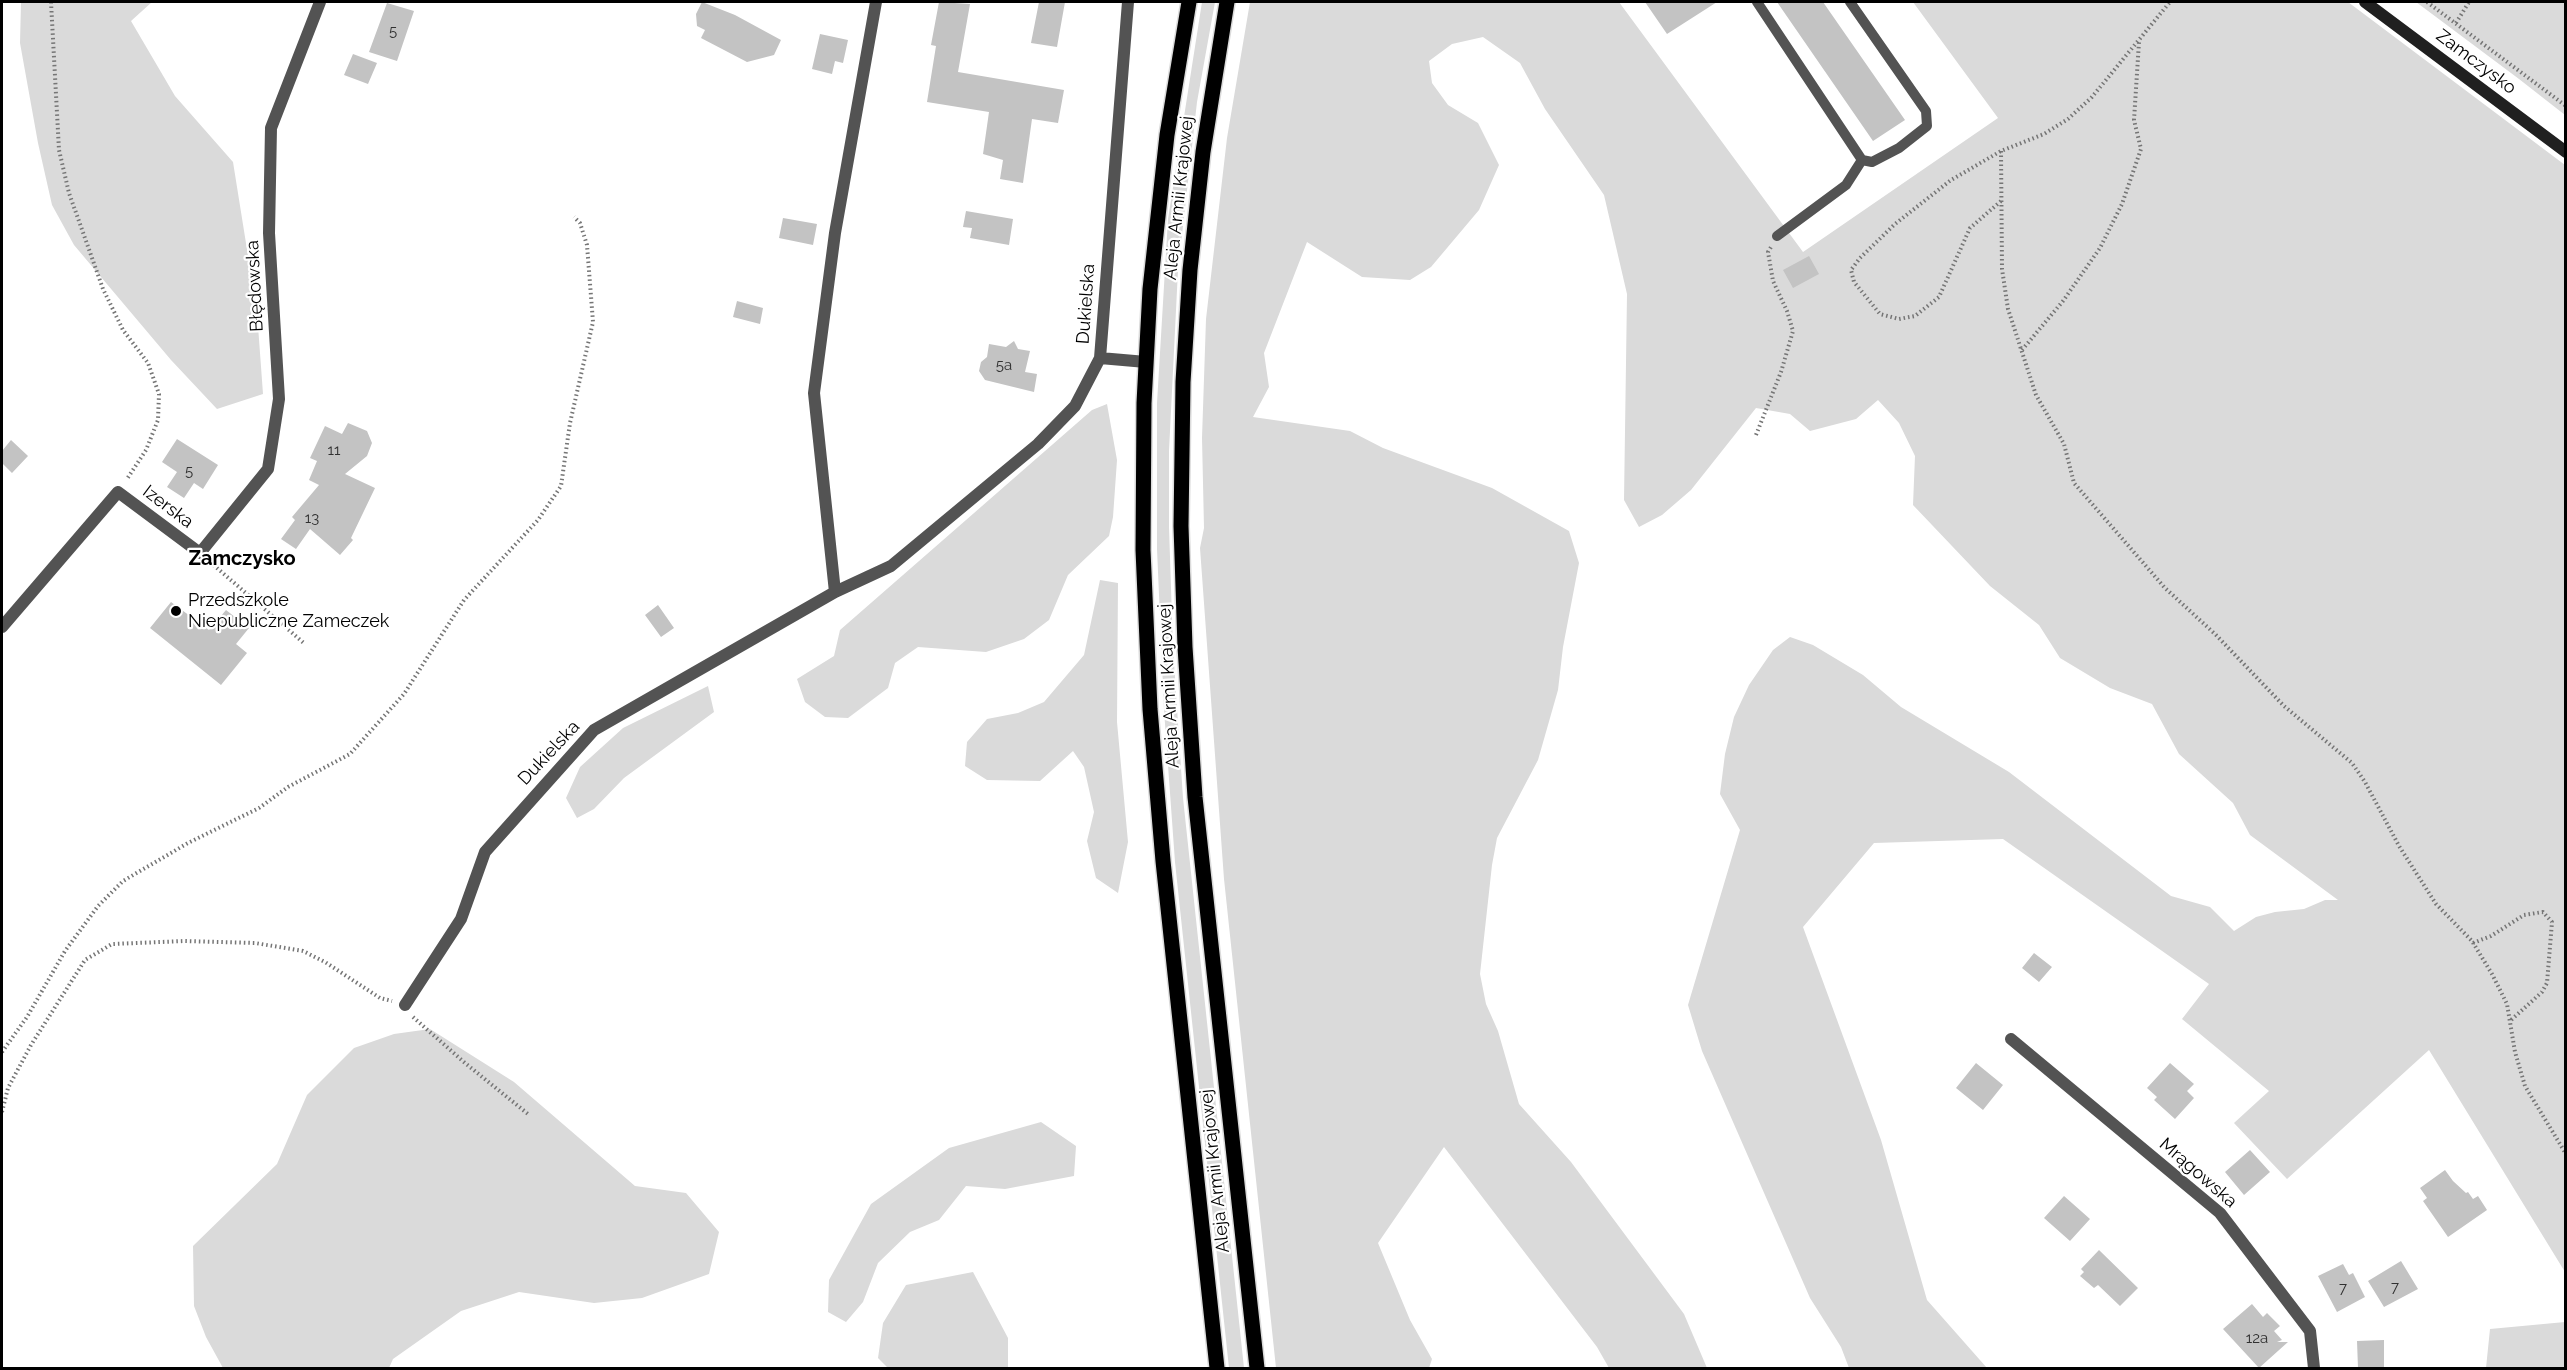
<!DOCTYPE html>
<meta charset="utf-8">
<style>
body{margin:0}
#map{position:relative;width:2567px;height:1370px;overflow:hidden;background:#fff;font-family:Raleway,sans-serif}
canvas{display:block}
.frame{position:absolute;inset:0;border:3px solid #000;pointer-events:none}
</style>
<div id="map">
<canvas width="2567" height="1370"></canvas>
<div class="frame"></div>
</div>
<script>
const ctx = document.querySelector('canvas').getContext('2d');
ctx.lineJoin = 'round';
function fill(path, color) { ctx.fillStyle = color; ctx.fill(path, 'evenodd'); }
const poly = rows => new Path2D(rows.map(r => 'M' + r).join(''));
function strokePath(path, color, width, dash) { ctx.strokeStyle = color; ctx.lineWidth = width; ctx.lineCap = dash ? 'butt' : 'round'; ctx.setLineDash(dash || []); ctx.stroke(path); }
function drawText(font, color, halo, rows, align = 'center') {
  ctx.font = font + ' Raleway,sans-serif'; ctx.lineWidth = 4.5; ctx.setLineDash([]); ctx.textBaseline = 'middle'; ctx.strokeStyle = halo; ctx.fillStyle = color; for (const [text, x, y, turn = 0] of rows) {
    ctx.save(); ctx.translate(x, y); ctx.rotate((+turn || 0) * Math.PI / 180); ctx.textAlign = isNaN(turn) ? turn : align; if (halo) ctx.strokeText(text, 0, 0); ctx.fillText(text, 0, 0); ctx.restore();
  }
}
fill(poly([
 [21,2,152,2,131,21,175,96,233,162,257,312,263,394,217,409,171,360,74,245,52,205,38,143,20,43],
 [1202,2,1215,2,1197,102,1178,270,1169,451,1169,527,1173,648,1183,798,1244,1368,1229,1368,1175,862,1164,710,1157,549,1157,403,1168,219],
 [1250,2,1619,2,1803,252,1998,118,1913,2,2348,2,2565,165,2565,1272,2429,1050,2287,1179,2234,1123,2269,1091,2182,1019,2209,984,2003,839,1874,843,1803,927,1881,1140,1927,1300,1987,1368,1849,1368,1841,1347,1810,1298,1702,1051,1688,1005,1740,830,1720,794,1725,754,1734,717,1749,685,1773,650,1790,637,1813,645,1863,675,1901,707,2009,772,2171,896,2210,907,2234,931,2256,917,2275,912,2304,909,2325,900,2338,900,2250,835,2233,803,2179,754,2152,704,2110,688,2060,658,2039,625,1990,586,1913,505,1915,456,1899,423,1878,400,1856,419,1810,431,1790,414,1756,408,1691,490,1662,515,1639,527,1624,500,1627,294,1604,195,1545,109,1520,63,1483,37,1452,44,1429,61,1432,83,1448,105,1478,123,1499,165,1479,210,1431,267,1410,280,1362,277,1307,242,1264,353,1269,387,1253,417,1350,431,1383,448,1492,488,1569,531,1579,563,1563,647,1558,690,1538,760,1497,838,1492,865,1480,974,1486,1004,1498,1031,1519,1104,1571,1162,1684,1314,1707,1368,1609,1368,1597,1347,1444,1147,1378,1243,1410,1320,1432,1359,1429,1368,1276,1368,1224,879,1200,548,1204,528,1202,438,1206,319,1227,138],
 [2416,2,2565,2,2565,115,2519,79],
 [1107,404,1117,460,1113,517,1109,536,1068,575,1049,620,1024,639,986,652,918,647,895,663,888,688,848,718,825,717,805,702,797,679,834,656,840,630,1092,410],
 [1100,580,1118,583,1117,722,1128,842,1118,893,1096,878,1087,841,1094,812,1084,767,1073,751,1040,781,987,780,965,766,967,742,987,719,1018,713,1044,702,1084,655],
 [708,686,714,712,624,778,594,809,577,818,566,798,580,767,623,728],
 [430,1029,514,1082,635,1186,686,1193,719,1232,709,1274,642,1298,594,1303,519,1292,461,1311,393,1359,389,1368,223,1368,206,1337,194,1306,193,1246,277,1164,307,1095,354,1048,394,1034],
 [1041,1122,1076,1146,1074,1176,1005,1189,966,1186,939,1220,910,1232,878,1263,863,1302,846,1322,828,1312,829,1280,871,1204,949,1148],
 [973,1272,1008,1338,1008,1368,888,1368,878,1358,883,1323,906,1285],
 [2565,1322,2565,1368,2486,1368,2490,1329]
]), '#dadada');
fill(poly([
 [702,2,735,15,781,40,774,55,747,62,701,38,705,30,697,26,696,14],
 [939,2,970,4,958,72,1064,90,1058,123,1032,119,1023,183,1000,179,1003,160,983,154,989,112,927,102,936,46,931,45],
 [1039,2,1065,2,1057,47,1031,43],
 [1645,2,1717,2,1667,34],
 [1777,2,1823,2,1905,120,1873,141],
 [387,3,414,11,397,61,369,52],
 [820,34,848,40,843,63,835,61,832,74,812,69],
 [353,54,377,63,368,84,344,75],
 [966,211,1013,219,1009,245,970,238,972,228,963,227],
 [783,218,817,224,813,245,779,238],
 [1809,256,1819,274,1793,288,1783,270],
 [737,301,763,308,760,324,733,317],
 [1014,341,1018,349,1030,351,1025,372,1037,374,1034,392,985,380,979,371,981,362,987,357,989,344,1006,347],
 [348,423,367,431,372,443,367,456,345,474,375,488,351,538,353,540,340,555,310,529,296,549,281,539,295,520,292,517,319,485,309,480,317,461,310,458,325,426,342,434],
 [177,439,218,465,203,489,194,483,184,498,167,487,177,472,162,462],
 [11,440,28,456,12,473,2,463,2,451],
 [171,602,209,630,226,610,249,628,236,644,247,653,221,685,150,628],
 [658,605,674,628,661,637,645,615],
 [2034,953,2052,967,2039,982,2022,968],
 [1976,1063,2003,1085,1983,1110,1956,1088],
 [2170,1063,2194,1084,2187,1091,2194,1098,2175,1119,2154,1100,2157,1097,2147,1088],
 [2250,1150,2270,1172,2244,1195,2225,1172],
 [2445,1170,2453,1181,2466,1193,2468,1192,2473,1199,2478,1196,2487,1210,2448,1237,2423,1201,2427,1198,2420,1188],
 [2064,1196,2090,1219,2070,1241,2044,1218],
 [2099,1250,2138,1288,2120,1306,2098,1285,2094,1288,2080,1276,2084,1272,2081,1269],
 [2401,1261,2418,1289,2384,1307,2368,1281],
 [2343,1264,2349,1275,2353,1273,2365,1297,2337,1312,2318,1276],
 [2252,1304,2263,1317,2267,1313,2280,1326,2274,1331,2282,1340,2277,1342,2288,1342,2259,1368,2223,1329],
 [2384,1340,2384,1368,2358,1368,2357,1341]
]), '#c3c3c3');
const primary = poly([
 [1189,2,1167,135,1150,289,1144,403,1143,550,1150,709,1163,861,1217,1368],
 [1227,2,1203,152,1190,270,1183,382,1181,526,1185,647,1195,797,1257,1368]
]);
strokePath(primary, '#dbdbdb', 18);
strokePath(poly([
 [51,2,59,150,69,193,103,289,123,330,148,363,159,394,158,420,146,450,127,479],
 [2427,2,2566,106],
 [2456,23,2469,2],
 [2001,151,2002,269,2008,309,2036,395,2064,444,2074,483,2165,588,2215,634,2284,706,2352,763,2365,782,2399,846,2436,904,2472,941,2492,974,2507,1004,2515,1052,2525,1086,2566,1154],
 [2001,201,1970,228,1939,297,1915,316,1899,319,1880,314,1854,282,1851,270,1860,258,1895,224,1951,180,2001,151,2044,134,2068,119,2092,97,2170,2],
 [2022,350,2063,301,2100,248,2122,204,2141,149,2134,120,2139,42],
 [1756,435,1781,372,1793,331,1787,311,1773,281,1768,252,1771,247],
 [210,562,305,644],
 [2473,943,2491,936,2524,915,2543,912,2552,922,2547,983,2542,992,2510,1021],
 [413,1017,465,1063,528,1114],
 [2,1052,27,1017,65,951,98,906,123,881,188,843,259,808,288,787,350,754,404,694,464,600,538,520,561,486,570,423,593,322,587,245,580,223,574,217],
 [2,1112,8,1088,31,1045,85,960,112,944,184,941,255,943,303,951,325,962,380,998,392,1001]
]), '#757575', 4, [1.5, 3]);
strokePath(poly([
 [1757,2,1862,160,1872,162,1899,148,1927,126,1926,111,1850,2],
 [1777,236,1846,185,1862,160]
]), '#535353', 10);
strokePath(poly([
 [1100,358,1146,362],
 [835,592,814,393,835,233,876,2],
 [2,627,118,492,200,553,268,469,279,399,269,233,271,128,320,2],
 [405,1005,461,919,485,852,594,730,835,592,891,566,1038,444,1075,406,1100,358,1128,2],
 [2011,1039,2220,1213,2310,1331,2314,1368]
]), '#535353', 12);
strokePath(poly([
 [2365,2,2566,152]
]), '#202020', 12);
strokePath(primary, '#000', 15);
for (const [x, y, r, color] of [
 [176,611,6,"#000"]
]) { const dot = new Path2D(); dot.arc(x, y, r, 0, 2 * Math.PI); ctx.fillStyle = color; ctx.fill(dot); strokePath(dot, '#fff', 2); }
drawText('15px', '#313131', null, [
 ["5",393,31],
 ["5a",1004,365],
 ["11",334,450],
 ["5",189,471],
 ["13",312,518],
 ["7",2395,1287],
 ["7",2343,1288],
 ["12a",2257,1338]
]);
drawText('18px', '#000', '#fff', [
 ["Zamczysko",2476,62,37],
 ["Aleja Armii Krajowej",1179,198,-84],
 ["Błędowska",255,286,-93],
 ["Dukielska",1086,304,-86],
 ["Izerska",168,507,37],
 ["Aleja Armii Krajowej",1169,686,-93],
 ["Dukielska",549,753,-47],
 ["Aleja Armii Krajowej",1215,1171,-96],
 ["Mrągowska",2198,1173,41]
]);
drawText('18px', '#000', '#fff', [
 ["Przedszkole",188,601],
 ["Niepubliczne Zameczek",188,622]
], 'left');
drawText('bold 20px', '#000', '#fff', [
 ["Zamczysko",242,559]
]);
</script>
